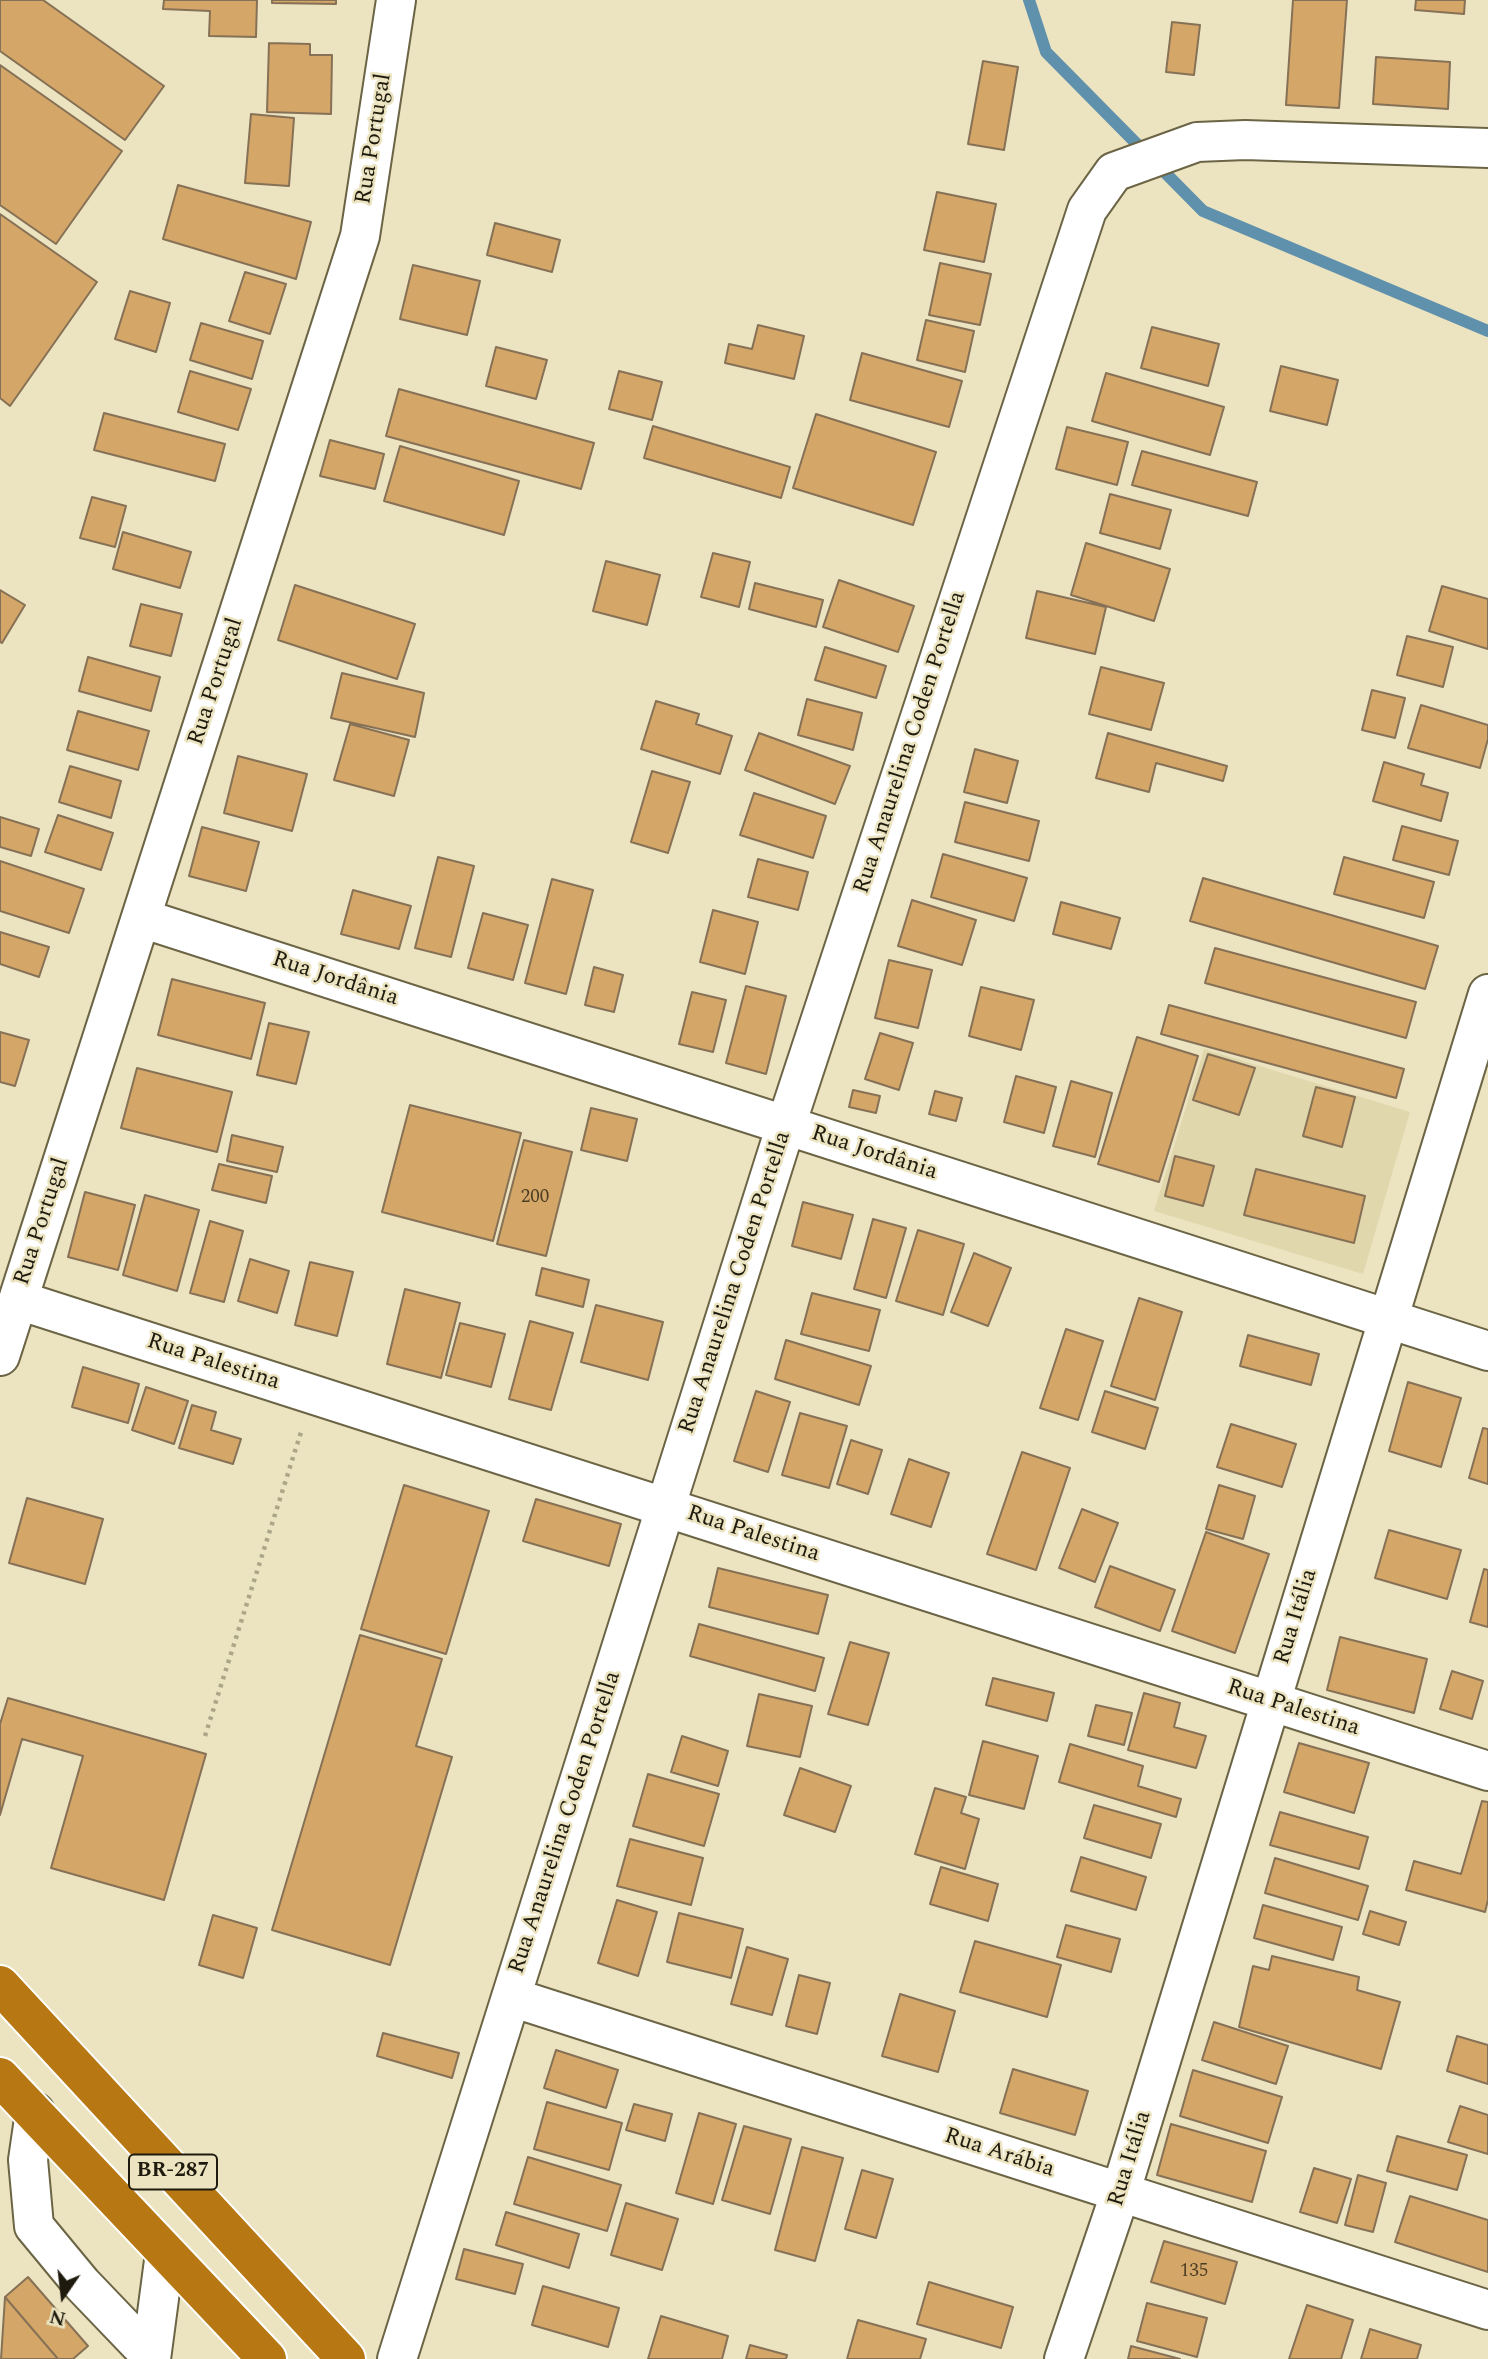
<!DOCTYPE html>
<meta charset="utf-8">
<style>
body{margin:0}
#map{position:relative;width:1488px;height:2359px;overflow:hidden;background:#ece4c1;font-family:Spectral,serif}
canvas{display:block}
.north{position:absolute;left:28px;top:2261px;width:70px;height:70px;-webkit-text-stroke:5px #ece4c1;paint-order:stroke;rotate:194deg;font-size:19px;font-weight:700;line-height:28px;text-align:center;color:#1e1b0e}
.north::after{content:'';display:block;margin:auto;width:24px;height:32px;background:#1e1b0e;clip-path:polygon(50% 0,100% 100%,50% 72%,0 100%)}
</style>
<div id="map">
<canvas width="1488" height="2359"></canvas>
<div class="north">N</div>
</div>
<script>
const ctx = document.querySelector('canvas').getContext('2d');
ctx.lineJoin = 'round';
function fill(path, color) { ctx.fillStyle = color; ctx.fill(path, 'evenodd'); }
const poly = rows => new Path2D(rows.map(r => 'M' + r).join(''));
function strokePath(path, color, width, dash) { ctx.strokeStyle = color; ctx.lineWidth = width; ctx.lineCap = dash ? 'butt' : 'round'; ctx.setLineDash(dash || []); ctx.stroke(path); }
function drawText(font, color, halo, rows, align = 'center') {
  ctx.font = font + ' Spectral,serif'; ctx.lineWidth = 5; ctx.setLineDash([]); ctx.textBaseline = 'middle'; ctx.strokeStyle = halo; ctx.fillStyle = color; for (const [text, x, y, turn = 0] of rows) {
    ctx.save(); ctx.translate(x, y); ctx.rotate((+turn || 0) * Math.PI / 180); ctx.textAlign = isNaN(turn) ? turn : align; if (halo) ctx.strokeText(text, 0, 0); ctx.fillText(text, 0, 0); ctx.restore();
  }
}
fill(poly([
 [1204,1049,1410,1112,1363,1274,1154,1211]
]), '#e1d7ad');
strokePath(poly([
 [1029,0,1046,52,1203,211,1488,331]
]), '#5f90ac', 12);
const building = poly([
 [0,0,43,0,164,86,125,140,0,51,0,0],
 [164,0,257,0,256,37,209,36,210,11,163,9,164,0],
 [272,0,336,0,336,4,272,3,272,0],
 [1293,0,1347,0,1339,108,1286,105,1293,0],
 [1416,0,1465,0,1464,14,1415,10,1416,0],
 [1172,22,1200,25,1194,75,1166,72,1172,22],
 [269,43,310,44,310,55,332,55,331,114,267,112,269,43],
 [1376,57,1450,62,1448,109,1373,104,1376,57],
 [983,61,1018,67,1004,150,968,144,983,61],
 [0,65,122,151,56,244,0,205,0,65],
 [251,114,294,118,289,186,245,183,251,114],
 [178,185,311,222,296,279,163,239,178,185],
 [937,192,996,204,984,262,924,250,937,192],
 [0,214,97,282,10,406,0,398,0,214],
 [495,223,560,240,552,272,487,255,495,223],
 [940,263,991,274,980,325,929,315,940,263],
 [413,265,480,281,467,335,400,319,413,265],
 [245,272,286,284,270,334,229,321,245,272],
 [130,291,170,303,156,352,115,339,130,291],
 [926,320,974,331,965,372,917,360,926,320],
 [201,323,263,341,252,379,190,360,201,323],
 [758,325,804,336,794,379,725,363,729,344,752,349,758,325],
 [1152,327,1219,344,1208,386,1141,368,1152,327],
 [496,347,547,360,536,399,486,386,496,347],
 [862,353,962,381,949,427,850,400,862,353],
 [1281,366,1338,380,1327,425,1270,411,1281,366],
 [190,371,251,389,238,430,178,412,190,371],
 [619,371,662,382,652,420,609,409,619,371],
 [1106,373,1224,407,1210,455,1092,421,1106,373],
 [399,389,594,443,581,489,386,436,399,389],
 [104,413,225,444,215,481,94,450,104,413],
 [816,414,936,452,913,525,793,488,816,414],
 [653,426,790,467,781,498,644,458,653,426],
 [1067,427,1128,442,1117,485,1056,469,1067,427],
 [330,440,384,454,375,489,320,476,330,440],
 [400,446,519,481,504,535,384,501,400,446],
 [1142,451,1257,482,1248,516,1132,485,1142,451],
 [1110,494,1171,510,1160,549,1100,533,1110,494],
 [92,497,126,506,115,547,80,538,92,497],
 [123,532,191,552,180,588,113,569,123,532],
 [1086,543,1170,569,1154,621,1071,595,1086,543],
 [713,553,750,562,739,607,701,597,713,553],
 [606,561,660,575,647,625,593,611,606,561],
 [839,580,914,606,898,652,823,627,839,580],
 [755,583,823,600,816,627,749,609,755,583],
 [295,585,415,624,397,679,278,640,295,585],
 [1442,586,1488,599,1488,649,1429,631,1442,586],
 [0,590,25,605,2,643,0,642,0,590],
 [1037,591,1106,607,1095,654,1026,638,1037,591],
 [141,604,182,614,171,656,130,646,141,604],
 [1407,636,1453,647,1443,687,1397,675,1407,636],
 [825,647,886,666,876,698,815,680,825,647],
 [88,657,160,677,151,711,79,691,88,657],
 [1101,667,1164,683,1151,730,1089,714,1101,667],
 [342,673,424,693,415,737,331,718,342,673],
 [1372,690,1405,698,1395,738,1362,730,1372,690],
 [807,699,862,713,853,750,798,735,807,699],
 [656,701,699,714,696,724,732,736,720,774,641,749,656,701],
 [1421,705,1488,725,1488,739,1480,768,1408,748,1421,705],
 [78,711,149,731,138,770,67,750,78,711],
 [350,724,409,740,394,796,334,780,350,724],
 [759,733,850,766,835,804,745,770,759,733],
 [1108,733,1227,766,1223,781,1156,763,1149,792,1096,778,1108,733],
 [975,749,1018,761,1007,803,964,792,975,749],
 [238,756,307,774,292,831,224,813,238,756],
 [1384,762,1424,774,1421,785,1448,793,1441,821,1373,801,1384,762],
 [70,766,121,781,111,818,59,802,70,766],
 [652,771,690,782,668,853,631,842,652,771],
 [754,793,826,816,813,858,740,835,754,793],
 [965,802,1039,821,1029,861,955,842,965,802],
 [58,815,113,833,101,870,45,852,58,815],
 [0,817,39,829,31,856,0,847,0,817],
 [1402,826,1458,841,1449,875,1393,860,1402,826],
 [202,827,259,842,246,891,189,876,202,827],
 [943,854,1027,878,1014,921,931,897,943,854],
 [438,857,474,866,451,957,415,948,438,857],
 [1344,857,1434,882,1424,918,1334,894,1344,857],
 [758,859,808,872,798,910,748,897,758,859],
 [0,861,84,889,69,933,0,911,0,861],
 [1203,878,1438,946,1425,989,1190,921,1203,878],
 [552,879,593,890,566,994,525,983,552,879],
 [353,890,411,906,399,949,341,934,353,890],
 [912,900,976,920,962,965,898,946,912,900],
 [1061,902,1120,918,1111,949,1053,934,1061,902],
 [713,910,758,922,745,974,700,962,713,910],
 [483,913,528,925,513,980,468,968,483,913],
 [0,932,49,947,39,977,0,964,0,932],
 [1215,948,1416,1002,1406,1038,1205,983,1215,948],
 [889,960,932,970,918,1028,875,1018,889,960],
 [594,967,623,975,614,1012,585,1005,594,967],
 [172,979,265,1003,251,1059,158,1035,172,979],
 [746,986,786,996,766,1074,726,1063,746,986],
 [981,987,1034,1000,1021,1050,969,1036,981,987],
 [692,992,726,1000,713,1052,679,1044,692,992],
 [1169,1005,1404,1069,1396,1098,1161,1034,1169,1005],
 [269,1023,309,1032,296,1084,257,1075,269,1023],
 [0,1032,29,1040,15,1086,0,1082,0,1032],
 [880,1033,913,1043,899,1090,865,1079,880,1033],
 [1137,1037,1198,1056,1159,1182,1098,1164,1137,1037],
 [1208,1054,1255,1068,1239,1115,1193,1100,1208,1054],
 [137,1068,232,1092,217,1152,121,1128,137,1068],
 [1016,1076,1056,1087,1044,1133,1004,1122,1016,1076],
 [1071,1081,1112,1093,1095,1157,1053,1146,1071,1081],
 [1316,1087,1355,1097,1342,1147,1303,1136,1316,1087],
 [853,1090,880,1096,876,1113,849,1107,853,1090],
 [935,1091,962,1098,956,1121,929,1114,935,1091],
 [410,1105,521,1133,493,1241,382,1212,410,1105],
 [591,1108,637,1119,627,1161,581,1150,591,1108],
 [232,1135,283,1147,277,1172,227,1161,232,1135],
 [524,1140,572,1152,546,1256,497,1244,524,1140],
 [1175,1156,1214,1166,1203,1206,1165,1196,1175,1156],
 [219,1164,272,1176,266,1203,212,1190,219,1164],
 [1256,1169,1365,1196,1354,1243,1244,1215,1256,1169],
 [85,1192,135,1205,118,1270,68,1257,85,1192],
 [145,1195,199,1210,177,1291,123,1275,145,1195],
 [803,1202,853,1215,841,1259,792,1246,803,1202],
 [873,1219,906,1228,886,1298,854,1289,873,1219],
 [210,1221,243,1231,224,1302,190,1293,210,1221],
 [918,1230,964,1244,943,1315,896,1301,918,1230],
 [974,1253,1011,1268,988,1326,951,1312,974,1253],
 [250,1259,289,1271,277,1313,238,1301,250,1259],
 [310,1262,353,1272,337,1336,295,1325,310,1262],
 [542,1268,589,1280,583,1307,536,1295,542,1268],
 [405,1289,460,1303,441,1378,387,1364,405,1289],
 [812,1293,880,1310,869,1351,801,1334,812,1293],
 [1139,1298,1182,1312,1155,1400,1111,1386,1139,1298],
 [596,1305,663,1322,648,1380,581,1362,596,1305],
 [530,1321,573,1333,551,1410,509,1399,530,1321],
 [460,1323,505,1334,491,1387,446,1375,460,1323],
 [1066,1329,1103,1341,1078,1420,1040,1408,1066,1329],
 [1248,1335,1319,1354,1311,1385,1240,1366,1248,1335],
 [786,1340,871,1366,859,1405,775,1379,786,1340],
 [83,1367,139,1384,128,1423,72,1407,83,1367],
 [1408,1382,1461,1398,1441,1467,1389,1451,1408,1382],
 [146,1387,188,1401,174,1444,132,1430,146,1387],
 [756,1391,790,1402,768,1472,734,1461,756,1391],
 [1105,1391,1158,1408,1145,1449,1092,1432,1105,1391],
 [192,1405,216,1412,211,1430,241,1439,233,1464,179,1448,192,1405],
 [800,1413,847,1426,829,1488,782,1475,800,1413],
 [1231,1424,1296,1444,1282,1487,1217,1467,1231,1424],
 [1483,1428,1488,1429,1488,1484,1469,1478,1483,1428],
 [851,1440,882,1450,868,1494,837,1484,851,1440],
 [1022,1452,1070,1468,1036,1570,987,1554,1022,1452],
 [909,1459,949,1473,931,1527,891,1514,909,1459],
 [404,1485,489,1511,446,1654,361,1629,404,1485],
 [1219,1485,1255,1496,1243,1539,1206,1529,1219,1485],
 [27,1498,103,1519,85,1584,9,1563,27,1498],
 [536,1499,621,1524,609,1566,523,1541,536,1499],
 [1082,1509,1118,1523,1095,1582,1059,1568,1082,1509],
 [1389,1530,1461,1550,1447,1599,1375,1578,1389,1530],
 [1206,1532,1269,1554,1235,1653,1172,1631,1206,1532],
 [1110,1566,1175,1590,1160,1631,1095,1607,1110,1566],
 [718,1568,828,1595,818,1634,709,1607,718,1568],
 [1484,1569,1488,1570,1488,1627,1470,1622,1484,1569],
 [699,1624,824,1658,815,1691,690,1656,699,1624],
 [360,1635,442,1659,416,1746,452,1757,390,1965,272,1930,360,1635],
 [1340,1637,1427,1659,1414,1713,1327,1690,1340,1637],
 [850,1642,889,1653,868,1725,828,1714,850,1642],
 [1452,1671,1483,1681,1472,1719,1440,1709,1452,1671],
 [993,1678,1054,1693,1047,1721,986,1705,993,1678],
 [1144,1693,1180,1703,1174,1727,1206,1736,1196,1768,1128,1750,1144,1693],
 [759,1694,812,1706,800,1757,747,1746,759,1694],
 [8,1698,206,1754,164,1900,51,1868,83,1756,22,1739,0,1815,0,1724,8,1698],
 [1096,1705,1132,1713,1124,1745,1088,1736,1096,1705],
 [682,1736,728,1751,718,1786,671,1772,682,1736],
 [983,1741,1038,1756,1024,1809,969,1795,983,1741],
 [1299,1743,1369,1763,1354,1813,1284,1792,1299,1743],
 [1070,1744,1143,1766,1138,1786,1181,1799,1176,1817,1059,1782,1070,1744],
 [800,1768,851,1786,835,1832,784,1815,800,1768],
 [648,1774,719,1794,704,1846,633,1826,648,1774],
 [935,1788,966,1797,961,1813,979,1819,965,1869,915,1854,935,1788],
 [1482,1801,1488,1802,1488,1900,1485,1912,1406,1890,1414,1861,1461,1874,1482,1801],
 [1094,1805,1161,1824,1151,1858,1084,1838,1094,1805],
 [1280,1812,1368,1837,1359,1869,1270,1845,1280,1812],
 [630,1839,703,1858,691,1905,617,1886,630,1839],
 [1081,1857,1146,1877,1136,1910,1071,1891,1081,1857],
 [1275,1858,1368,1886,1358,1920,1265,1893,1275,1858],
 [941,1867,998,1884,988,1921,930,1904,941,1867],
 [617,1900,657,1912,638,1976,598,1963,617,1900],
 [1263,1905,1342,1927,1333,1960,1254,1938,1263,1905],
 [1370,1911,1406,1922,1399,1945,1363,1934,1370,1911],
 [679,1913,743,1929,731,1978,667,1962,679,1913],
 [213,1915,257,1928,243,1978,199,1965,213,1915],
 [1066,1925,1120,1939,1111,1972,1057,1957,1066,1925],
 [975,1941,1061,1965,1047,2017,960,1992,975,1941],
 [747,1947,788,1959,772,2015,731,2004,747,1947],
 [1272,1956,1359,1977,1357,1990,1400,2002,1381,2069,1239,2027,1253,1966,1269,1970,1272,1956],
 [799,1975,830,1983,817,2034,786,2026,799,1975],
 [900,1994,955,2011,938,2072,882,2056,900,1994],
 [1214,2022,1288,2046,1276,2084,1202,2060,1214,2022],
 [383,2033,459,2053,452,2078,377,2056,383,2033],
 [1457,2036,1488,2045,1488,2084,1447,2071,1457,2036],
 [556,2050,618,2070,606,2108,544,2088,556,2050],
 [1013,2069,1088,2091,1075,2135,1000,2113,1013,2069],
 [1193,2070,1282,2097,1268,2143,1180,2116,1193,2070],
 [547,2102,622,2123,609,2170,534,2149,547,2102],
 [634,2104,672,2114,665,2141,626,2130,634,2104],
 [1460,2106,1488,2115,1488,2154,1448,2142,1460,2106],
 [699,2113,736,2124,713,2204,676,2193,699,2113],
 [1171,2124,1266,2151,1252,2202,1157,2175,1171,2124],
 [744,2126,791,2139,770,2214,722,2200,744,2126],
 [1397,2136,1467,2155,1457,2190,1387,2171,1397,2136],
 [802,2147,843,2158,815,2261,775,2250,802,2147],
 [528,2157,621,2185,607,2231,514,2204,528,2157],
 [1314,2168,1351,2179,1337,2223,1300,2212,1314,2168],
 [862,2170,893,2179,876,2238,845,2229,862,2170],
 [1358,2175,1386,2183,1373,2232,1345,2225,1358,2175],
 [1410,2196,1488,2220,1488,2272,1395,2242,1410,2196],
 [626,2203,678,2219,662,2270,611,2255,626,2203],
 [506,2212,579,2234,569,2268,496,2245,506,2212],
 [1164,2241,1237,2262,1225,2304,1151,2282,1164,2241],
 [464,2249,523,2264,515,2294,456,2279,464,2249],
 [28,2277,88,2346,73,2359,58,2359,5,2297,28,2277],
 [929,2282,1013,2307,1001,2348,917,2324,929,2282],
 [543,2286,619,2308,608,2347,532,2325,543,2286],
 [5,2297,58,2359,1,2359,5,2297],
 [1147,2303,1207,2318,1197,2357,1137,2341,1147,2303],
 [1307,2305,1353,2320,1341,2359,1289,2359,1307,2305],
 [661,2316,728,2336,722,2359,648,2359,661,2316],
 [858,2320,926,2339,920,2359,847,2359,858,2320],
 [1370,2329,1421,2345,1417,2359,1361,2359,1370,2329],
 [750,2345,787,2355,786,2359,746,2359,750,2345],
 [1131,2346,1180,2359,1128,2359,1131,2346]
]);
fill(building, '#d4a667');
strokePath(building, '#867156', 2);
const minor = poly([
 [141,918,1488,1351],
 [18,1300,1488,1771],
 [0,1356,360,236,396,0],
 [511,1997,1488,2310],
 [35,2112,28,2160,34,2226,82,2284,151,2356],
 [151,2359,165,2253],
 [397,2359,786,1125,1087,210,1114,172,1197,142,1245,140,1488,148],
 [1064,2359,1120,2194,1488,994]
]);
const highway = poly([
 [0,1985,346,2359],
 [0,2077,267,2359]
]);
strokePath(minor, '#6b6445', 42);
strokePath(highway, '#fff', 42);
strokePath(poly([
 [205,1736,302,1429]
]), '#aca689', 4.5, [3.5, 5]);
strokePath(minor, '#fff', 38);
strokePath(highway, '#b77712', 38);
drawText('19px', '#4c3e24', null, [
 ["200",535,1198],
 ["135",1194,2272]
]);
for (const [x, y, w] of [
 [173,2172,88]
]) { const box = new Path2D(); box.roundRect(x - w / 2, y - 17.5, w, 35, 5); ctx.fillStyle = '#ece4c1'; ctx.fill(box); strokePath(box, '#1e1b0e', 2); }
drawText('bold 21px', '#1e1b0e', null, [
 ["BR-287",173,2172]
]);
drawText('23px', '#1e1b0e', '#ece4c1', [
 ["Rua Portugal",375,139,-81],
 ["Rua Portugal",217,682,-72],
 ["Rua Anaurelina Coden Portella",911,743,-72],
 ["Rua Jordânia",335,980,18],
 ["Rua Jordânia",874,1154,18],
 ["Rua Portugal",43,1222,-72],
 ["Rua Anaurelina Coden Portella",736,1283,-72],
 ["Rua Palestina",213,1363,18],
 ["Rua Palestina",753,1535,18],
 ["Rua Itália",1297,1617,-73],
 ["Rua Palestina",1293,1709,18],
 ["Rua Anaurelina Coden Portella",566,1823,-72],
 ["Rua Arábia",999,2154,18],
 ["Rua Itália",1131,2159,-73]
]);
</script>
